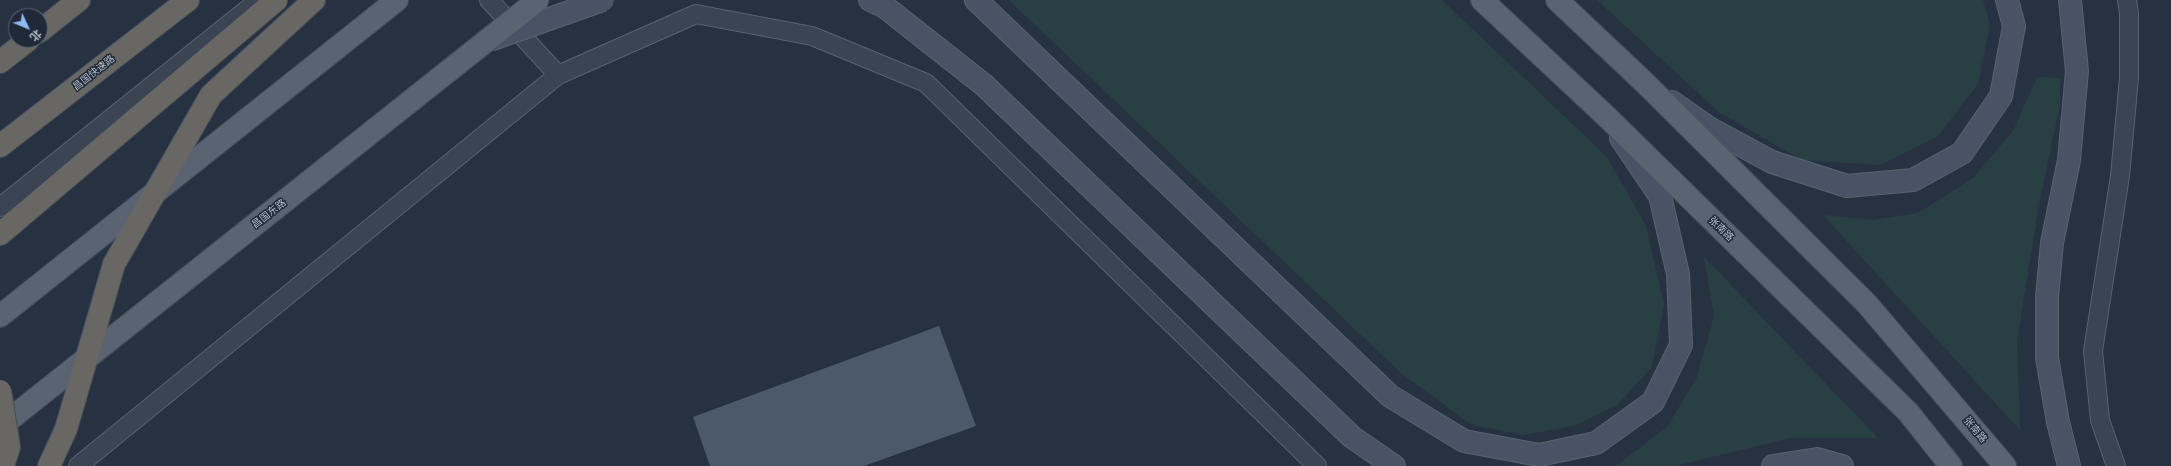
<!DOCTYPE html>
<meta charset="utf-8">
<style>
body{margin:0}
#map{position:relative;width:2171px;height:466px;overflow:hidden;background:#263242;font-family:"PT Sans","Noto Sans SC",sans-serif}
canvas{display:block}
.north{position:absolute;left:8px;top:8px;width:40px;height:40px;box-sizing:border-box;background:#1f2937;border:1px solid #5c6573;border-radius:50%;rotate:134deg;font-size:11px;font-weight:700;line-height:16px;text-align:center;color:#b8bfcc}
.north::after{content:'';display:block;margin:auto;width:14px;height:18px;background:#8fb8f9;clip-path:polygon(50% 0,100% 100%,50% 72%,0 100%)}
</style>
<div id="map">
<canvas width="2171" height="466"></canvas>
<div class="north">北</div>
</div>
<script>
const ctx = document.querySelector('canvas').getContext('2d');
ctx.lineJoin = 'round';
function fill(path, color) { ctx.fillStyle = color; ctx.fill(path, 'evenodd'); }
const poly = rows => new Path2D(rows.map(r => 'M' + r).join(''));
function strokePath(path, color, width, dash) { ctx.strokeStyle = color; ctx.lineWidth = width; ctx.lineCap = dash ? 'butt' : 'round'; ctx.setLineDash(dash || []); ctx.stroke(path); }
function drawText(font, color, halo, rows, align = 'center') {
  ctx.font = font + ' "PT Sans","Noto Sans SC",sans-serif'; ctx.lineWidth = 3; ctx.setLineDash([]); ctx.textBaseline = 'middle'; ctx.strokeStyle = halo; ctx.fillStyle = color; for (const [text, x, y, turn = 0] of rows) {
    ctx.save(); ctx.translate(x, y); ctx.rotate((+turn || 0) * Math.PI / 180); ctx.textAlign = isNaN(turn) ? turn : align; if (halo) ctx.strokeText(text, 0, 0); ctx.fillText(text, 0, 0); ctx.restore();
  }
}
fill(poly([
 [1009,0,1442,0,1607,157,1646,226,1664,305,1652,367,1617,405,1574,426,1523,435,1472,425,1402,374],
 [1597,0,1983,0,1990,24,1978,84,1937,137,1880,165,1802,160,1720,113],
 [2037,77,2060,78,2060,105,2039,204,2017,341,2020,430,1823,215,1872,220,1918,213,1973,178,2013,131],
 [1704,257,1878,438,1791,438,1675,466,1616,466,1667,427,1697,377,1714,316]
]), '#284043');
fill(poly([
 [939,326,976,426,864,466,710,466,693,417]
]), '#4c596b');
const service = poly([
 [489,0,558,75],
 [0,207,259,0],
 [78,466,558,75,696,14,812,36,926,83,1317,466],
 [2116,466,2100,420,2093,351,2120,176,2129,78,2129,13,2127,0]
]);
const secondary = poly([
 [870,0,885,7,984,85,1352,437,1394,466],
 [976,0,1390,396,1464,441,1539,455,1596,443,1653,402,1681,345,1678,274,1660,196,1621,138],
 [1672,102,1709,128,1772,162,1847,186,1913,180,1962,153,2001,96,2014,26,2007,0],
 [1773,466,1817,459,1842,466],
 [2069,466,2058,422,2047,358,2047,297,2052,243,2069,160,2077,71,2070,0]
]);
const primary = poly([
 [1482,0,1607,117,1908,412,1951,466],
 [1557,0,1644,82,1867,304,2005,466],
 [0,316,397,0],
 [0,427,485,42]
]);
const trunk = poly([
 [40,31,79,0],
 [0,62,28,40],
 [0,146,188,0],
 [0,234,276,0],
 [49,466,66,429,114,264,211,95,314,0]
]);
strokePath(service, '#59626f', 20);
strokePath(secondary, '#59626f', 24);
strokePath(primary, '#444d5b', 24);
strokePath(trunk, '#454f5c', 24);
strokePath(service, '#3a4452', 18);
strokePath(secondary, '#485365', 22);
strokePath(primary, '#596372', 22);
strokePath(trunk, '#686764', 22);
const secondaryBridge = poly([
 [490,40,603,0]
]);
const primaryBridge = poly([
 [485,42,538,0]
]);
const trunkBridge = poly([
 [0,391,9,447,3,466]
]);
strokePath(secondaryBridge, '#59626f', 24, []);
strokePath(primaryBridge, '#444d5b', 24, []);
strokePath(trunkBridge, '#454f5c', 24, []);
strokePath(secondaryBridge, '#485365', 22);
strokePath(primaryBridge, '#596372', 22);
strokePath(trunkBridge, '#686764', 22);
drawText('10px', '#b8bfcc', '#1f2937', [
 ["昌国快速路",94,73,-38],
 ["昌国东路",269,214,-38],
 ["张南路",1721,229,44],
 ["张南路",1975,430,50]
]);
</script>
